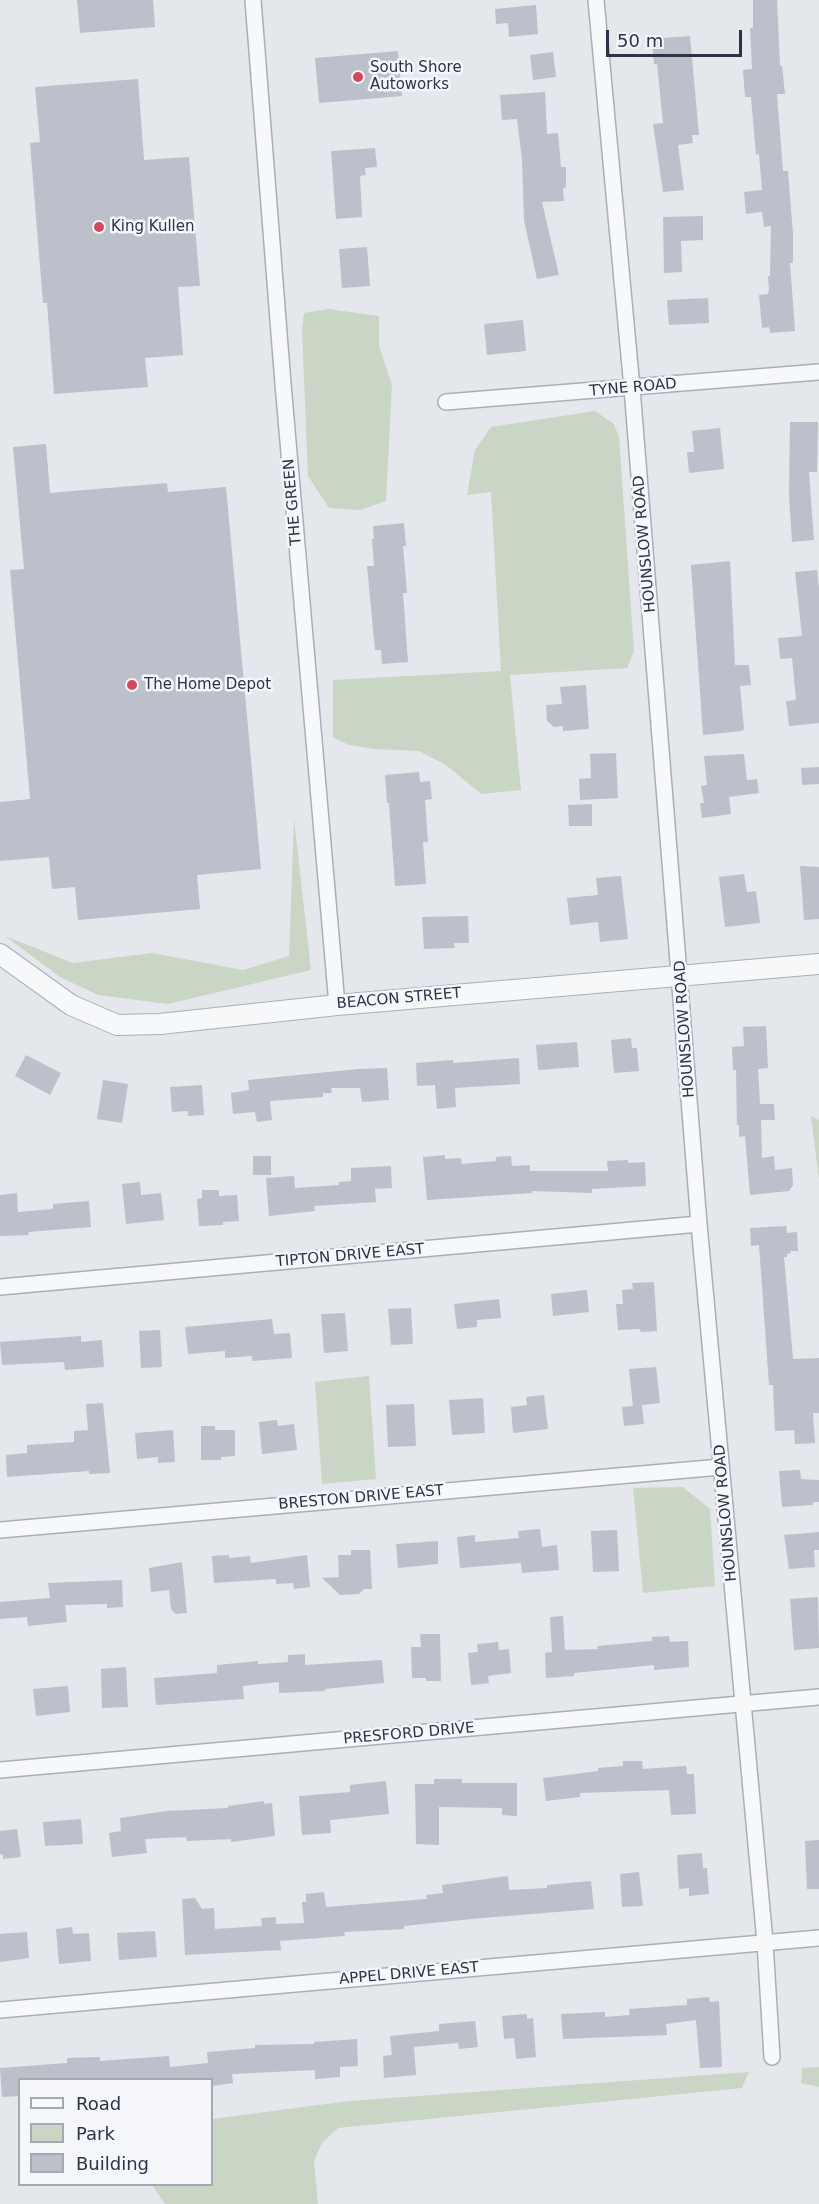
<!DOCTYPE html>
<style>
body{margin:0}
#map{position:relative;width:819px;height:2204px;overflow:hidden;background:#e4e7ec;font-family:"DejaVu Sans",sans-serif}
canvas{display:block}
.legend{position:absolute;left:18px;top:2078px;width:195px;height:108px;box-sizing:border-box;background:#f4f6f9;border:2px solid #a4a8b1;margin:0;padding:8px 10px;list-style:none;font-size:18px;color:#2b3445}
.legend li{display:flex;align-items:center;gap:12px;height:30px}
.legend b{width:30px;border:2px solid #a4a8b1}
.scale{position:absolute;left:606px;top:30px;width:136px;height:27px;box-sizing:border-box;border:3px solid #2b3445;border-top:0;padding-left:8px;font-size:18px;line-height:21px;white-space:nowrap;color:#2b3445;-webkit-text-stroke:4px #f4f6f9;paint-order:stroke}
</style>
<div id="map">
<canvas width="819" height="2204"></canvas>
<ul class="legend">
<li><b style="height:8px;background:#f7f8fa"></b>Road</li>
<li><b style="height:16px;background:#c9d6c5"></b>Park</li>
<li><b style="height:16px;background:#bbc0ca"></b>Building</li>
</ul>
<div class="scale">50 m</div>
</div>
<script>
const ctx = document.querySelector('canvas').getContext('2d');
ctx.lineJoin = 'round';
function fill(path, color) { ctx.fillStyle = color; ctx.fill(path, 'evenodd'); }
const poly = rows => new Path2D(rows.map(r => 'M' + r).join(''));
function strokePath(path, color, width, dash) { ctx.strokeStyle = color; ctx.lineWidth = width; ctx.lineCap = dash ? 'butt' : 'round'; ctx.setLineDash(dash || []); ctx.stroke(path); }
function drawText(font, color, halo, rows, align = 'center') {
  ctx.font = font + ' "DejaVu Sans",sans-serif'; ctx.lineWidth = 5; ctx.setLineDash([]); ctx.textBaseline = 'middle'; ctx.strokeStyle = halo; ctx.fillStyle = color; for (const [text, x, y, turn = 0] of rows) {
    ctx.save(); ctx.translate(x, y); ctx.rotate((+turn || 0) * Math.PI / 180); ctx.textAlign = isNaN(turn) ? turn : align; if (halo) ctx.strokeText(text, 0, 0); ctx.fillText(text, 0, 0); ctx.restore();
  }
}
fill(poly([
 [328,309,379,316,379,346,392,385,386,501,360,510,329,508,308,476,302,329,304,313],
 [595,411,614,424,619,437,634,651,627,668,510,675,521,790,481,794,446,765,419,751,375,749,349,745,333,737,333,680,501,671,491,492,467,495,475,450,491,427],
 [294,819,311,970,168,1004,98,995,60,977,5,936,73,963,152,953,243,970,289,956],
 [811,1116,819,1120,819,1179],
 [369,1376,376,1479,322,1484,315,1382],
 [683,1487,710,1509,715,1586,643,1593,633,1488],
 [819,2067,819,2087,801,2083,802,2068],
 [749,2072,742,2088,338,2128,322,2143,314,2161,318,2204,165,2204,152,2185,212,2184,212,2119,349,2101]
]), '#c9d6c5');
fill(poly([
 [77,0,153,0,155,27,80,33],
 [753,0,777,0,780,66,782,66,785,94,777,94,783,171,788,171,793,234,793,263,790,263,795,331,770,333,769,327,762,328,759,295,768,294,769,290,768,276,770,276,771,226,764,227,762,212,746,214,744,192,762,190,759,154,756,155,751,97,745,97,743,70,752,69,750,28,753,28],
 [536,5,538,34,509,37,508,23,496,24,495,9],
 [690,36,699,135,692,135,693,143,678,145,684,190,663,192,653,124,663,123,657,64,654,64,652,39],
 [398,51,402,96,319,103,315,58],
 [553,52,556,77,533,80,530,55],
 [138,79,144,160,189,157,200,286,178,287,183,355,145,358,148,387,54,394,47,303,43,303,30,143,40,142,35,87],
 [545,92,547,134,558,133,561,167,566,167,566,188,563,188,564,201,542,202,559,275,537,279,524,220,522,160,517,119,502,120,500,95],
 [375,148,377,167,365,168,366,175,360,176,362,217,336,219,331,151],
 [703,216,703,240,681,241,682,272,664,273,663,217],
 [367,247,370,286,342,288,339,249],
 [708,298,709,323,669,325,667,300],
 [523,320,526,351,487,355,484,324],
 [790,422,818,422,817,472,809,472,814,540,792,542,789,495],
 [720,428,724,469,689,473,687,452,694,452,692,431],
 [46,444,50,493,167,483,168,492,226,487,261,869,197,875,200,909,78,920,75,887,52,889,49,857,0,861,0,802,30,799,10,570,24,569,13,447],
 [404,523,406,546,403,546,407,593,403,593,408,662,382,664,381,650,375,650,367,566,374,566,372,539,374,539,373,526],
 [730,561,735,665,749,665,751,685,740,686,744,729,742,731,703,735,691,565],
 [817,570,819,589,819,723,789,726,786,701,796,700,792,658,780,659,778,638,802,636,795,572],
 [586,685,589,729,563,731,563,726,554,727,547,721,546,705,562,704,560,687],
 [616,753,618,798,580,800,579,779,591,778,590,754],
 [744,754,747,780,757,779,759,793,729,797,731,814,702,818,700,803,704,803,701,786,707,785,704,756],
 [819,767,819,784,802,785,801,768],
 [419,772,420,782,430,781,432,799,425,800,428,842,423,842,426,884,395,886,389,803,387,803,385,775],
 [592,804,592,826,569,826,568,805],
 [800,866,819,867,819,919,804,920],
 [744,874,747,892,756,891,760,923,725,927,719,877],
 [621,876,628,939,600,942,598,922,570,925,567,898,598,895,596,878],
 [468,916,469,943,454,943,455,948,424,949,422,917],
 [766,1026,768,1068,758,1069,760,1104,774,1104,775,1120,761,1120,762,1158,774,1156,775,1170,792,1168,793,1185,789,1191,750,1195,745,1136,739,1137,739,1125,737,1125,736,1070,733,1070,732,1047,744,1046,743,1027],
 [631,1038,632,1048,637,1048,639,1071,614,1073,611,1040],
 [577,1042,579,1067,538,1070,536,1045],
 [26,1055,61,1073,50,1095,15,1076],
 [519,1058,520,1084,455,1088,456,1107,437,1109,435,1085,417,1086,416,1063,453,1060,453,1063],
 [387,1068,389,1100,362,1102,360,1088,331,1088,332,1093,323,1093,323,1097,270,1101,272,1120,257,1122,255,1112,233,1114,231,1093,249,1090,248,1080,358,1069],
 [103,1080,128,1084,122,1123,97,1119],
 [202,1085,204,1115,188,1116,188,1111,172,1112,170,1087],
 [445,1155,445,1159,461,1158,462,1164,496,1161,496,1157,511,1156,512,1166,530,1165,530,1171,608,1171,607,1161,628,1160,628,1163,645,1162,646,1186,592,1189,592,1193,532,1191,532,1193,427,1200,423,1157],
 [253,1156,271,1156,271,1175,253,1175],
 [391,1166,392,1188,375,1189,376,1202,314,1206,315,1211,269,1216,266,1178,294,1176,295,1188,339,1185,339,1182,351,1181,351,1168],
 [140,1182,141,1195,161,1193,164,1220,126,1224,122,1184],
 [202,1190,219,1190,219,1196,237,1195,239,1221,223,1222,223,1225,199,1226,197,1199,202,1198],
 [17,1193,18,1212,53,1209,53,1204,89,1201,91,1227,28,1232,29,1235,0,1236,0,1195],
 [786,1226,787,1233,797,1232,798,1251,790,1251,791,1253,787,1254,787,1257,784,1257,793,1359,819,1358,819,1413,813,1413,815,1443,795,1444,794,1430,775,1431,773,1385,769,1385,759,1245,751,1246,750,1228],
 [654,1282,657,1331,641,1332,640,1329,618,1330,616,1304,623,1304,622,1290,633,1289,632,1283],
 [587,1290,589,1312,553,1316,551,1294],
 [499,1299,501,1318,477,1320,477,1327,457,1329,454,1304],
 [411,1308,413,1344,391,1345,388,1309],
 [345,1313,348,1351,324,1353,321,1314],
 [272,1319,274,1334,290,1333,292,1358,252,1361,252,1356,225,1358,225,1351,188,1354,185,1327],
 [160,1330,162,1367,141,1368,139,1331],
 [81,1336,81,1342,102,1340,104,1367,65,1370,64,1362,2,1365,0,1342],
 [656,1367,660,1403,633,1406,629,1369],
 [544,1395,548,1429,513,1433,511,1407,527,1405,526,1397],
 [483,1398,485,1433,452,1435,449,1400],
 [103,1403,110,1473,89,1474,89,1471,7,1477,6,1455,27,1453,27,1445,74,1442,74,1431,88,1430,86,1404],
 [414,1404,416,1446,388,1447,386,1405],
 [642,1405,644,1424,624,1426,622,1407],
 [277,1420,278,1426,294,1424,297,1450,262,1454,259,1422],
 [201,1426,215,1426,215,1430,235,1430,235,1456,221,1457,221,1460,201,1460],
 [173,1430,175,1462,158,1463,158,1457,137,1459,135,1433],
 [800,1470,801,1479,819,1480,819,1502,813,1502,813,1505,782,1507,779,1471],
 [540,1529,542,1547,557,1545,559,1570,522,1573,521,1563,460,1568,457,1537,475,1535,475,1542,519,1538,518,1531],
 [617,1530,619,1571,593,1572,591,1531],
 [819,1532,819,1550,814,1550,815,1567,789,1569,784,1535],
 [438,1541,438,1564,398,1568,396,1544],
 [351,1550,370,1550,372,1589,364,1589,359,1594,340,1595,322,1578,339,1577,338,1555,351,1555],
 [229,1555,229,1558,250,1556,251,1563,307,1555,310,1587,294,1589,293,1583,276,1584,276,1579,214,1583,212,1556],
 [182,1562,187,1613,176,1614,171,1609,169,1590,151,1592,149,1568],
 [122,1580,123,1607,107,1608,107,1604,65,1605,67,1622,28,1626,27,1617,0,1619,0,1602,50,1598,48,1583],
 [818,1597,819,1648,794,1650,790,1599],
 [563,1616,565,1650,598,1649,597,1646,652,1641,652,1637,669,1636,670,1642,688,1641,689,1667,654,1670,654,1665,574,1673,574,1676,546,1678,545,1653,552,1652,550,1617],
 [420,1634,440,1634,441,1681,426,1681,426,1678,412,1678,411,1647,421,1647],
 [498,1642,499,1650,509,1649,511,1673,488,1676,489,1683,471,1685,468,1653,478,1652,477,1644],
 [305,1654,305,1665,382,1660,384,1683,325,1689,325,1691,279,1693,279,1682,243,1686,244,1699,156,1705,154,1678,217,1673,217,1665,258,1661,258,1664,288,1662,288,1655],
 [126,1667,128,1707,102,1708,101,1669],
 [68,1686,70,1712,36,1716,33,1689],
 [623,1761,642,1761,643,1769,686,1766,687,1774,694,1774,696,1814,671,1815,669,1790,580,1793,580,1797,546,1801,543,1778,598,1771,598,1768,623,1766],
 [434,1779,462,1779,462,1783,517,1783,517,1816,502,1815,502,1808,439,1807,439,1845,416,1844,415,1784,434,1784],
 [386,1781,389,1814,330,1820,331,1833,302,1835,299,1796,350,1792,350,1785],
 [264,1801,264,1804,272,1803,275,1836,231,1842,231,1839,187,1841,186,1837,145,1839,147,1853,112,1857,109,1833,121,1831,120,1818,166,1811,228,1808,228,1806],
 [81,1819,83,1844,45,1846,43,1822],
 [17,1829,21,1857,3,1859,3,1854,0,1855,0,1831],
 [819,1840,819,1889,807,1889,805,1841],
 [702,1853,703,1868,707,1868,709,1894,689,1896,689,1888,679,1889,677,1855],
 [639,1872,643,1906,622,1907,620,1874],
 [508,1876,509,1890,547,1888,547,1885,591,1881,594,1909,482,1918,404,1926,404,1929,344,1932,345,1936,280,1941,281,1950,185,1955,182,1899,195,1898,202,1909,214,1908,215,1929,262,1926,261,1918,276,1917,276,1924,304,1923,302,1902,306,1902,306,1894,324,1892,326,1907,427,1899,426,1895,443,1893,442,1885],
 [72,1927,73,1934,89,1933,91,1961,59,1964,56,1929],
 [155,1931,157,1957,119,1960,117,1933],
 [27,1932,29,1958,0,1962,0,1934],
 [709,1997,710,2002,719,2001,722,2067,700,2068,696,2020,666,2024,667,2035,563,2039,561,2014,605,2012,605,2017,630,2015,629,2009,687,2005,687,1999],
 [527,2014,527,2019,533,2018,536,2057,516,2059,514,2038,504,2039,502,2016],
 [475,2021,478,2047,459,2049,458,2043,414,2047,416,2075,384,2078,383,2056,392,2055,390,2036,439,2031,439,2024],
 [357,2039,358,2066,340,2067,340,2077,315,2079,315,2070,232,2074,233,2083,212,2086,212,2079,20,2079,20,2096,2,2097,0,2068,67,2063,67,2058,100,2057,100,2061,169,2056,170,2067,208,2063,207,2052,255,2048,255,2045,314,2044,314,2042]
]), '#bbc0ca');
const minor = poly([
 [253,0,283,384,337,1005],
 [596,0,632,388,699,1224,765,1942,772,2057],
 [446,402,819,372],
 [0,1287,699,1224],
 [0,1530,721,1467],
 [0,1770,819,1697],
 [0,2010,819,1938]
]);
const tertiary = poly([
 [0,954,71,1005,117,1025,160,1024,337,1005,819,964]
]);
strokePath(minor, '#a9aeb7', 18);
strokePath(tertiary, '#a9aeb7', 22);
strokePath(minor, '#f7f8fa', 15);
strokePath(tertiary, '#f7f8fa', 20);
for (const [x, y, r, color] of [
 [358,77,6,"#d1495b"],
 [99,227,6,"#d1495b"],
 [132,685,6,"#d1495b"]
]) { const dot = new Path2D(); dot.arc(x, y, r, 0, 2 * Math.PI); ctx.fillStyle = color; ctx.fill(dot); strokePath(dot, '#f4f6f9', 2); }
drawText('15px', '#2b3445', '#f4f6f9', [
 ["South Shore",370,68],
 ["Autoworks",370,85],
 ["King Kullen",111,227],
 ["The Home Depot",144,685]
], 'left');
drawText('15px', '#2b3445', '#f4f6f9', [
 ["TYNE ROAD",633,388,-5],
 ["THE GREEN",293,502,-95],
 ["HOUNSLOW ROAD",645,544,-95],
 ["BEACON STREET",399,999,-5],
 ["HOUNSLOW ROAD",685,1029,-94],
 ["TIPTON DRIVE EAST",350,1256,-5],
 ["BRESTON DRIVE EAST",361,1498,-5],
 ["HOUNSLOW ROAD",726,1513,-95],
 ["PRESFORD DRIVE",409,1734,-5],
 ["APPEL DRIVE EAST",409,1974,-5]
]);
</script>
